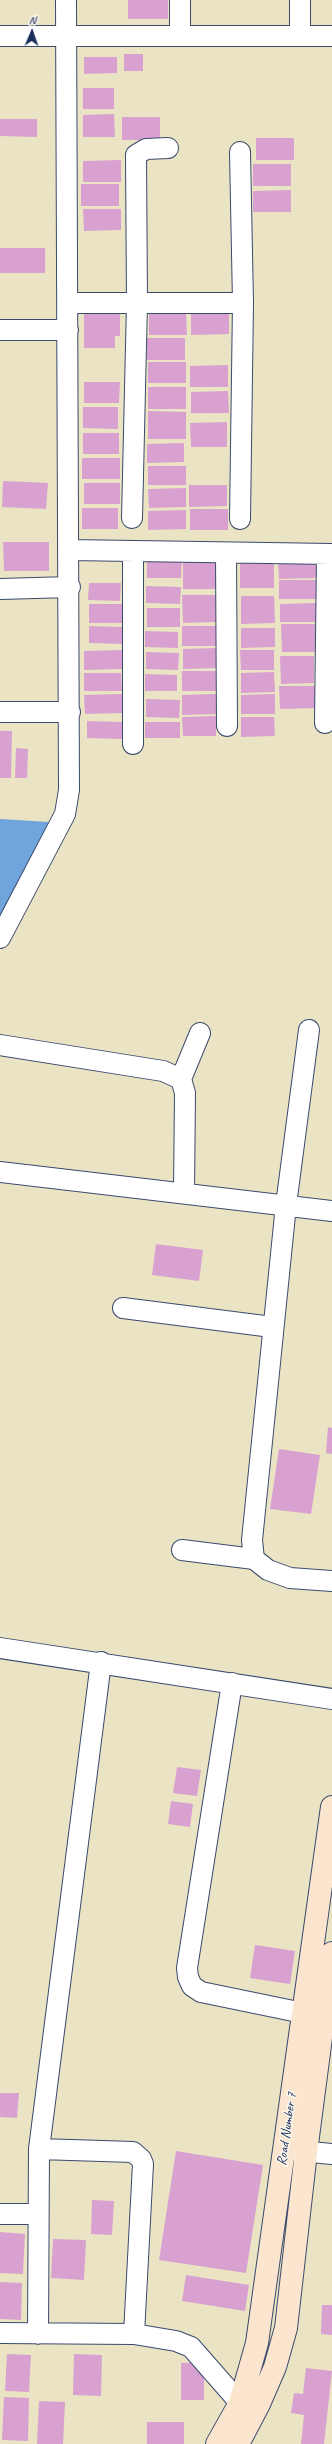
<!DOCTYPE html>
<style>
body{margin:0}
#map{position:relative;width:332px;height:2444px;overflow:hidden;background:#eae4c4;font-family:Caveat,sans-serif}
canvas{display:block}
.north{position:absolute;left:12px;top:12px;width:40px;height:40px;-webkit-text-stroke:3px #fbf7ec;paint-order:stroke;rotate:2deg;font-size:11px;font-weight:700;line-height:16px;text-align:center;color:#1b2f5e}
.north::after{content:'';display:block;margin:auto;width:14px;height:18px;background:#1b2f5e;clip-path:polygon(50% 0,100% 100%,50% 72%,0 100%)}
</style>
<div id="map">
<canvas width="332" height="2444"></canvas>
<div class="north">N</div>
</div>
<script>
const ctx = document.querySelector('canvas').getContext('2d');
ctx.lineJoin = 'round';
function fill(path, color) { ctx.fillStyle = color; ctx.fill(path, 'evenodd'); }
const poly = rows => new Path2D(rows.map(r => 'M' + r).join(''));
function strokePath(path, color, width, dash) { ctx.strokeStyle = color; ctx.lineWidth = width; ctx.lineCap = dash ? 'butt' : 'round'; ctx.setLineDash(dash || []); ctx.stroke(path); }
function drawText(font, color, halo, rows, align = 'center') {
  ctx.font = font + ' Caveat,sans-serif'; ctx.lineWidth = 3; ctx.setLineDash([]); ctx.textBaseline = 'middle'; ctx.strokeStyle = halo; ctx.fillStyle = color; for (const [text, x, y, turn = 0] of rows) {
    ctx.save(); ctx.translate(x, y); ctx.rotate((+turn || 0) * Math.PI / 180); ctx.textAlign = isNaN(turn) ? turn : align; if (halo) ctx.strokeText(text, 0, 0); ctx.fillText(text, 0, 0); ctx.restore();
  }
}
fill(poly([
 [0,819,49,822,0,916]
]), '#6fa4dc');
fill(poly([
 [128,0,168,0,168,19,128,19],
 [124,54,143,54,143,71,124,71],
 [84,57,117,57,117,73,84,74],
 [83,88,114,88,114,109,83,109],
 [114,114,115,137,83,137,83,115],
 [122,117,160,117,160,140,122,140],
 [0,119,37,119,37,137,0,136],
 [256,138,294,138,294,160,256,160],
 [121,160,121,182,83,182,83,161],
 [253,164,291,164,291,186,253,186],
 [81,184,119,184,119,206,81,206],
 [291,190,291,212,253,212,253,191],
 [83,209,121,209,121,230,84,231],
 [0,248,45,248,45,273,0,273],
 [149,313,186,313,187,335,149,335],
 [191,313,229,313,229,334,191,335],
 [84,314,120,314,120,336,115,336,115,348,84,348],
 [147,338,185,338,185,360,147,360],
 [148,362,186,362,186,383,148,383],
 [228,365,228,387,190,387,190,366],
 [84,382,120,382,119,403,84,403],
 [148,387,186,387,186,409,148,409],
 [228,391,229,413,191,413,191,392],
 [83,407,118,407,118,429,83,428],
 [148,411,186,412,186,439,148,439],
 [227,422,227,447,191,447,190,423],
 [83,433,119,433,119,454,83,454],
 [184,443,184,462,147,463,147,444],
 [82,458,120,458,120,479,82,479],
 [148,466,186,466,186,485,148,485],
 [3,481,48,483,46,509,2,507],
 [84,483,120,483,120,504,84,504],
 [189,485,227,485,227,506,189,507],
 [186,488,186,507,149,508,148,489],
 [82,508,118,508,118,529,82,529],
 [190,509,228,509,228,530,190,530],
 [186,510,186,529,148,530,148,511],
 [3,542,49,542,49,571,4,571],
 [147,558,182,559,181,578,147,578],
 [278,560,316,560,316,578,279,579],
 [216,561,217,589,183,589,183,562],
 [240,561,274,561,274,588,240,588],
 [279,580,316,580,316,599,279,599],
 [89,583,121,583,120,601,88,600],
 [146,586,181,587,180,604,146,603],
 [182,595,216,595,216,622,183,623],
 [241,596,274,596,275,623,241,624],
 [317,603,317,622,280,622,280,604],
 [89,604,123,604,123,623,89,623],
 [147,608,180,608,180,627,147,627],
 [281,624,315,624,315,652,282,652],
 [89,626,123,627,123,644,89,643],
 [182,626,216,626,216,646,182,646],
 [241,628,275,628,275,647,241,648],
 [145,631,178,632,178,648,145,647],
 [217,648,217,668,183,669,183,649],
 [122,650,122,669,84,670,84,651],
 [240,650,274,650,274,670,241,670],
 [146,652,179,653,178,670,146,669],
 [280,656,314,656,314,683,281,684],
 [182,671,216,671,216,691,182,691],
 [274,672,275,692,241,693,241,673],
 [84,673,121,673,122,691,84,691],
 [145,674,177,675,177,691,145,691],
 [279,686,317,686,317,708,280,709],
 [122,694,122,713,85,714,84,695],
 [216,694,216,714,182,715,182,695],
 [275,694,275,714,241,714,241,695],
 [146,699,180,700,179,718,146,717],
 [216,716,216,736,183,736,182,717],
 [241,717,274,717,275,736,241,737],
 [87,721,122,722,122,739,87,738],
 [145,722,180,722,180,738,145,738],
 [0,731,12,731,11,778,0,778],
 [16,748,28,749,27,778,15,778],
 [156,1244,203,1250,199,1281,152,1275],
 [328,1427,332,1428,332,1454,326,1453],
 [279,1449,320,1455,311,1514,270,1509],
 [177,1767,201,1770,197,1796,173,1793],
 [171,1801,193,1804,190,1827,168,1824],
 [255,1945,295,1951,290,1984,250,1978],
 [0,2093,19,2093,17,2118,0,2117],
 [176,2151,263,2165,246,2273,159,2260],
 [92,2200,114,2201,112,2235,91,2234],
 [0,2232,25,2234,23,2274,0,2273],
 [53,2239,86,2240,84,2280,51,2278],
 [186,2275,249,2285,245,2311,182,2301],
 [0,2282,22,2283,21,2320,0,2319],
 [322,2305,332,2305,332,2335,321,2334],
 [7,2354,31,2355,29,2392,5,2391],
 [74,2354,102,2355,101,2396,73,2395],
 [204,2362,204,2400,181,2400,181,2363],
 [306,2368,332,2371,324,2444,301,2444,304,2415,291,2413,294,2393,303,2394],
 [4,2397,29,2398,28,2441,2,2440],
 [39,2401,65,2402,63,2444,37,2444],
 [147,2422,184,2422,184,2444,147,2444]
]), '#d9a1d0');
const street = poly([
 [300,0,300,36],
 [0,36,332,36],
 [180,36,180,0],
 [68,303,243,303],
 [0,330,68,330],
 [132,518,137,303,136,155,146,149,168,148],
 [240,519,243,303,240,152],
 [69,550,332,554],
 [133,551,133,744],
 [226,553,227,726],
 [0,589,70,587],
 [0,712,70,712],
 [325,723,327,554],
 [0,938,65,814,69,790,66,0],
 [309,1030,286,1205,252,1540,254,1559,268,1570,290,1578,332,1581],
 [0,1045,163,1071,181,1079,185,1093,184,1192],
 [181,1079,200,1033],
 [0,1172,332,1211],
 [123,1308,272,1327],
 [182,1550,254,1559],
 [0,1648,332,1699],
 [232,1683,187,1968,188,1977,192,1986,201,1992,303,2013,318,2014],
 [39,2149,133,2152,141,2159,143,2164,134,2334],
 [291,2150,332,2154],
 [0,2214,37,2214],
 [0,2333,134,2334,176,2341,191,2347,240,2403,252,2408],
 [38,2334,39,2149,101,1662]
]);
const secondary = poly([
 [217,2444,240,2403,257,2343,332,1807],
 [238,2444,259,2404,275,2367,286,2328,306,2152,332,1953]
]);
strokePath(street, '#3a4a6d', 22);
strokePath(secondary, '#3a4a6d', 24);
strokePath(street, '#fff', 20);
strokePath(secondary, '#fbe5cf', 22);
drawText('14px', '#1b2f5e', '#fbf7ec', [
 ["Road Number 7",287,2129,-82]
]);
</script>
